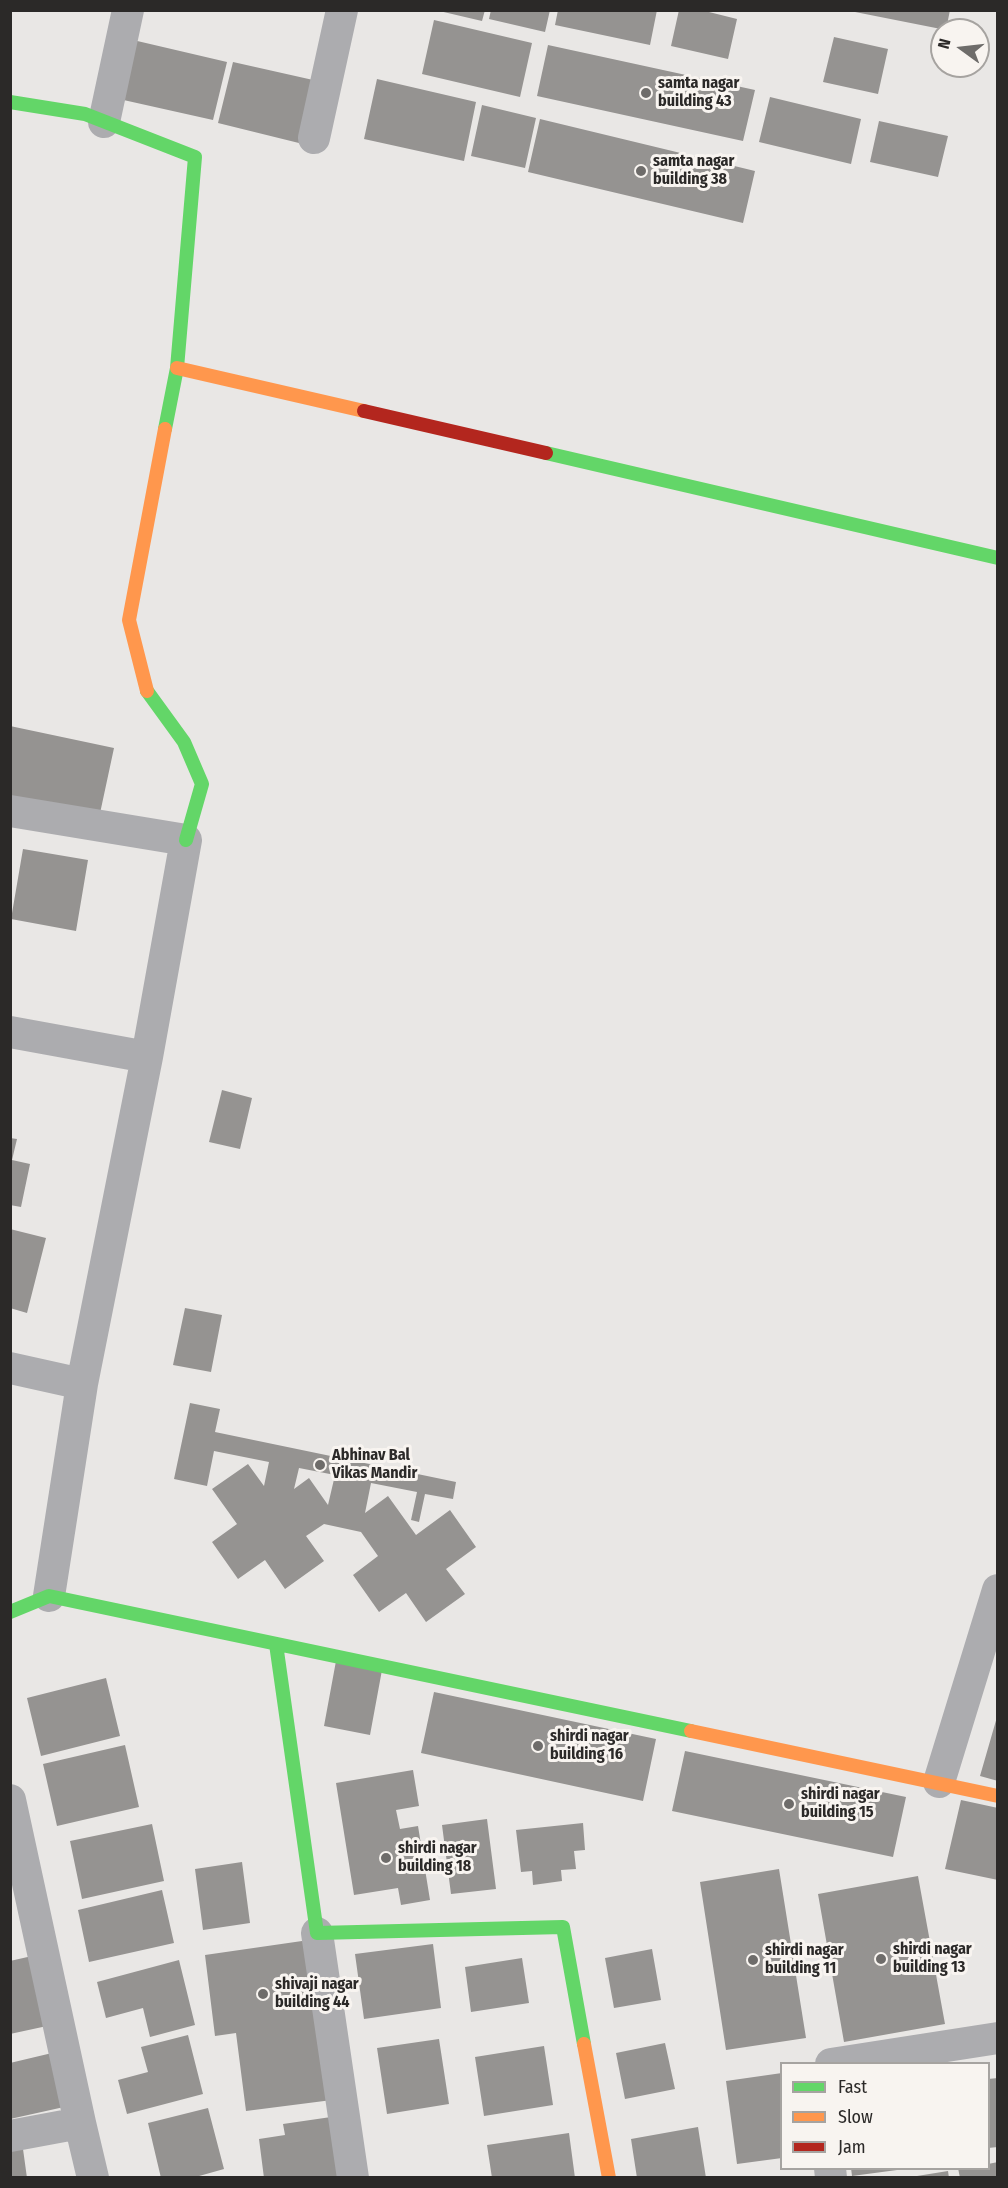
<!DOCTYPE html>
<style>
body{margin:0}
#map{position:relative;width:1008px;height:2188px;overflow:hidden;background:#e9e7e5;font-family:"Fira Sans Condensed",sans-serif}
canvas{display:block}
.frame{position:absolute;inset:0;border:12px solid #2b2928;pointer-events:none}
.legend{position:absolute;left:780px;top:2062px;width:210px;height:108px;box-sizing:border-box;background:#f8f4f0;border:2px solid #a6a3a0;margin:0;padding:8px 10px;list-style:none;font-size:18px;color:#2b2928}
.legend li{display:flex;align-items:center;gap:12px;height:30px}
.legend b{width:30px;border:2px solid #a6a3a0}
.north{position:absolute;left:930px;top:18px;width:60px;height:60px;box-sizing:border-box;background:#f8f4f0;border:2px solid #a6a3a0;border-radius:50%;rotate:285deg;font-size:16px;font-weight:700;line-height:24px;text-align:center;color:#2b2928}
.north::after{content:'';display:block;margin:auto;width:21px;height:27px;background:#6e6c6a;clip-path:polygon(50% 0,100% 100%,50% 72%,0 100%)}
</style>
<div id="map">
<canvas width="1008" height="2188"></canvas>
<div class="frame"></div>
<ul class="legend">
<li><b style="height:8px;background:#63d668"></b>Fast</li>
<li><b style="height:8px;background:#ff974d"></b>Slow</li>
<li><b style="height:8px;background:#b3261e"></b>Jam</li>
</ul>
<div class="north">N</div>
</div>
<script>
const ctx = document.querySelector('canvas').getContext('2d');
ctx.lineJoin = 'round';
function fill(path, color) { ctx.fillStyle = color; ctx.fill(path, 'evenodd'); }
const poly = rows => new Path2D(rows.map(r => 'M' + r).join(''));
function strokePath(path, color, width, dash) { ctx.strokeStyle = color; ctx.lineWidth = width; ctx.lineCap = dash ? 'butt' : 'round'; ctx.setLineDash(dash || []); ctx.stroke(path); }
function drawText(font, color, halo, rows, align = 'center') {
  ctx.font = font + ' "Fira Sans Condensed",sans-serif'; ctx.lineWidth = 6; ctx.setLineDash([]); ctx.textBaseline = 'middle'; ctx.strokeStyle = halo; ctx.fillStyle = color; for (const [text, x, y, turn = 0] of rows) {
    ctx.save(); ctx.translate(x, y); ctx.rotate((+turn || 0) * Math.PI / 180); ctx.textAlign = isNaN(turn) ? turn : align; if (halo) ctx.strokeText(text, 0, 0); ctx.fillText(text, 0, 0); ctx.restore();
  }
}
fill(poly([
 [435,10,485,10,482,21],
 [491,10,550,10,545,32,489,19],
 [558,10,657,10,650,45,555,25],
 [679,10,701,10,737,19,728,59,671,46],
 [845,10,950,10,946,30],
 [434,20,532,43,520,97,422,74],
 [834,37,888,49,878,94,823,82],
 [133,40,227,62,213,120,119,99],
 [548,45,755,90,743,141,537,96],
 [233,62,322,82,307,145,218,123],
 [377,79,476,102,464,161,364,139],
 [770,97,861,119,851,164,759,142],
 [482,105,536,118,525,168,471,156],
 [540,119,755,171,743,223,528,172],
 [879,121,948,136,938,177,870,162],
 [10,726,114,748,99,818,10,798],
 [23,849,88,860,76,931,11,919],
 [222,1090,252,1098,240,1149,209,1142],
 [10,1138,17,1139,12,1160,30,1164,21,1207,10,1205],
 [10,1229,46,1238,27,1313,10,1308],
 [185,1308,222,1315,211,1372,173,1365],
 [190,1403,220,1409,215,1432,456,1482,453,1499,425,1494,419,1522,411,1520,417,1492,371,1483,365,1513,388,1496,416,1535,450,1510,476,1547,446,1569,465,1594,426,1622,406,1593,379,1612,353,1575,378,1556,361,1532,324,1524,306,1536,324,1561,285,1589,265,1560,238,1579,212,1542,237,1524,212,1489,248,1464,264,1486,269,1462,214,1451,207,1486,174,1479],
 [299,1468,335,1475,328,1505,309,1478,294,1489],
 [336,1661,382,1670,370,1735,324,1726],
 [106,1678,120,1736,41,1756,27,1698],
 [434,1692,656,1739,643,1801,421,1753],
 [997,1717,998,1717,998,1781,980,1776],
 [125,1745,139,1807,57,1826,43,1764],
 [685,1751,906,1797,893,1857,672,1811],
 [413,1770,419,1806,396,1810,400,1829,418,1826,430,1900,401,1905,398,1888,354,1895,336,1783],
 [961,1800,998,1808,998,1880,945,1869],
 [487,1819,496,1889,451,1894,442,1825],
 [583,1823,585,1850,574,1851,576,1869,561,1870,562,1881,533,1885,532,1871,521,1872,516,1830],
 [152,1824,164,1881,82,1899,70,1841],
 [242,1862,250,1923,203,1930,195,1869],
 [779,1869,806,2038,726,2050,700,1882],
 [918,1876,945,2024,844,2042,818,1894],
 [162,1890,174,1943,89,1962,78,1910],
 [309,1940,332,2100,246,2111,236,2033,215,2036,205,1955],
 [433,1944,441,2008,364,2019,355,1954],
 [652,1949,661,2000,614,2008,605,1958],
 [32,1956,47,2026,10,2034,10,1961],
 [522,1958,529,2003,471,2012,465,1967],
 [179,1960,195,2025,150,2037,143,2008,106,2018,97,1982],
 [188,2035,203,2094,127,2114,118,2080,148,2072,141,2047],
 [439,2039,449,2104,387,2114,377,2048],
 [665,2043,675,2089,625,2099,616,2053],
 [544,2046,553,2105,484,2116,475,2057],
 [52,2053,64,2107,10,2119,10,2063],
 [782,2073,782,2158,737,2164,726,2081],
 [998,2078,998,2147,988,2148,988,2079],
 [208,2108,224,2169,192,2178,161,2178,148,2123],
 [331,2117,339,2178,264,2178,259,2139,285,2135,283,2124],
 [698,2127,706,2178,637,2178,631,2139],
 [569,2133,575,2178,492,2178,487,2145],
 [23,2149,27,2178,10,2178,10,2150],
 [998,2162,998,2178,960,2178,958,2168,988,2168,988,2164],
 [851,2168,897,2168,897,2170,852,2176],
 [948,2171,949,2178,917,2178,917,2176]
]), '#959391');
strokePath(poly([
 [104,122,128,10],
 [314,138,342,10],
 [10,811,186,840,147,1057],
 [10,1032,147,1057,82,1384,49,1596],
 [10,1368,82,1384],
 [939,1782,998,1590],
 [10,1800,80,2123,93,2178],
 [317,1933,353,2178],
 [831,2064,998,2038],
 [10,2136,80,2123],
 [830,2168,831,2178]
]), '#acacaf', 32);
strokePath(poly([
 [10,102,85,114,195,157,177,368,165,429],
 [546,453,998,558],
 [147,691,184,742,202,784,186,840],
 [10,1612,49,1596,691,1731],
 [276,1644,317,1933,563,1927,584,2044]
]), '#63d668', 14);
strokePath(poly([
 [177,368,364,411],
 [147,691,129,620,165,429],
 [691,1731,998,1796],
 [584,2044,609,2178]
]), '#ff974d', 14);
strokePath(poly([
 [364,411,546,453]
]), '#b3261e', 14);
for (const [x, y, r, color] of [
 [646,93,6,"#6e6c6a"],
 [641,171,6,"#6e6c6a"],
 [320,1465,6,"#6e6c6a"],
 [538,1746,6,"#6e6c6a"],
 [789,1804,6,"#6e6c6a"],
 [386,1858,6,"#6e6c6a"],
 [881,1959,6,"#6e6c6a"],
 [753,1960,6,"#6e6c6a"],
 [263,1994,6,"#6e6c6a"]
]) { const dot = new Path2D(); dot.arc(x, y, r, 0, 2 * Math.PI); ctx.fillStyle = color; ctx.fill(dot); strokePath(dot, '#f8f4f0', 2); }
drawText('bold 16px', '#2b2928', '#f8f4f0', [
 ["samta nagar",658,84],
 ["building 43",658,102],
 ["samta nagar",653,162],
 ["building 38",653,180],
 ["Abhinav Bal",332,1456],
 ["Vikas Mandir",332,1474],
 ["shirdi nagar",550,1737],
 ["building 16",550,1755],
 ["shirdi nagar",801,1795],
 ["building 15",801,1813],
 ["shirdi nagar",398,1849],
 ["building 18",398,1867],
 ["shirdi nagar",893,1950],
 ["building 13",893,1968],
 ["shirdi nagar",765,1951],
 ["building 11",765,1969],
 ["shivaji nagar",275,1985],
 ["building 44",275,2003]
], 'left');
</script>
